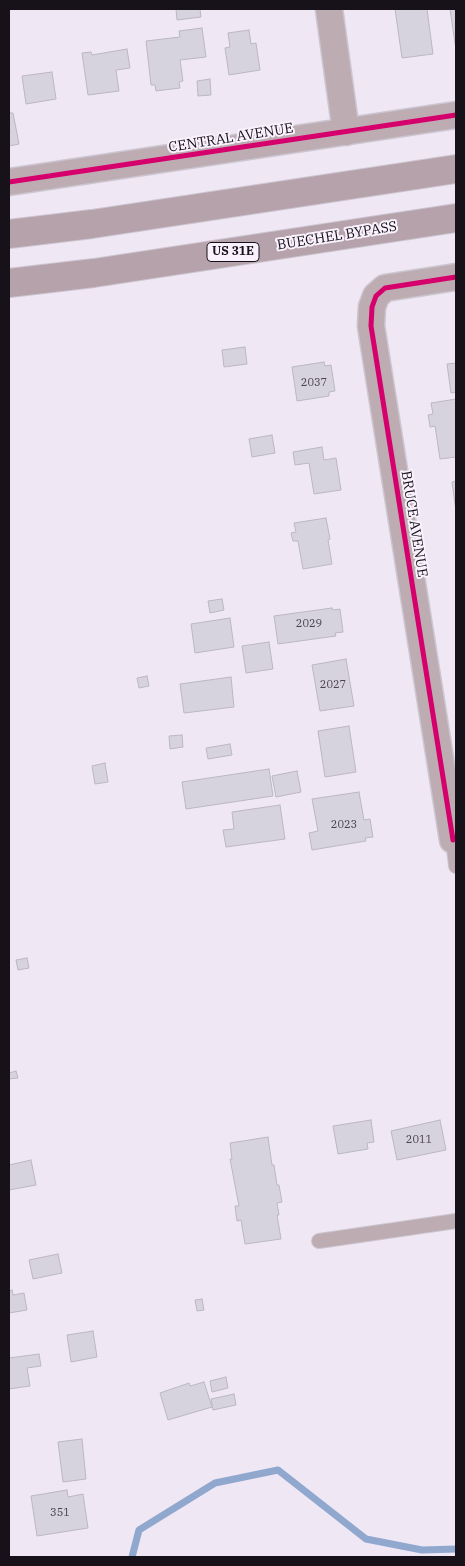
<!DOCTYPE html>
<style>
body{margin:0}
#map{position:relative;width:465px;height:1566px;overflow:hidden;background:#f0e7f5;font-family:"IBM Plex Serif",serif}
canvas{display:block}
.frame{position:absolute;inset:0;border:10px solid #17111a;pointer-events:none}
</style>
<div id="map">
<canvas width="465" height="1566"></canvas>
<div class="frame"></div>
</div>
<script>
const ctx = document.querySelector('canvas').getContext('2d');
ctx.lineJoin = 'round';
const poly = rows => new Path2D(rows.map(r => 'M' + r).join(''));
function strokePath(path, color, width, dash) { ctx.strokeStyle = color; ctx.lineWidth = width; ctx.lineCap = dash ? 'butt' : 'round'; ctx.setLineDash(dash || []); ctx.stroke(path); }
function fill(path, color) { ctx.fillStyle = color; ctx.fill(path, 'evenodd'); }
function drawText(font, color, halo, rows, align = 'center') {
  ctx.font = font + ' "IBM Plex Serif",serif'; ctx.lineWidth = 4; ctx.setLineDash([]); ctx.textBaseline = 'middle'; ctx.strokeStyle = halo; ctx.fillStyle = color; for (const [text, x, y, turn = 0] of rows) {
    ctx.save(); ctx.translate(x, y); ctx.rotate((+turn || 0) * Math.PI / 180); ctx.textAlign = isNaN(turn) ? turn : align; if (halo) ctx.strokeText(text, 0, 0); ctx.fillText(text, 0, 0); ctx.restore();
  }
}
strokePath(poly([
 [132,1557,139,1530,215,1483,278,1470,366,1539,422,1550,456,1549]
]), '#90a7ce', 7);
const building = poly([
 [176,9,200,9,201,17,177,20,176,9],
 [395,9,427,9,433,54,402,58,395,9],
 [450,9,456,9,456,50,450,9],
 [202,28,206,57,180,60,183,81,179,82,180,88,156,91,155,85,151,85,146,41,180,37,179,31,202,28],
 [249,30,251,44,256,43,260,70,229,75,225,48,230,47,228,33,249,30],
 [127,49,130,68,116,70,119,91,88,95,82,53,91,52,92,55,127,49],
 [52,72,56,99,26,104,22,76,52,72],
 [210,79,211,95,198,96,197,81,210,79],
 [9,113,13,113,19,144,9,146,9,113],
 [245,347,247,364,224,367,222,350,245,347],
 [324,362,325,366,331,365,335,391,329,392,329,396,297,401,292,367,324,362],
 [456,363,456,392,451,393,447,364,456,363],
 [456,399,456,457,440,459,435,426,430,427,429,420,428,415,433,414,431,403,456,399],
 [272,435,275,453,252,457,249,439,272,435],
 [322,447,324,460,336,458,341,490,314,494,309,463,295,465,293,452,322,447],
 [456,481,456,511,452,482,456,481],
 [326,518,330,539,328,540,332,564,303,569,298,541,293,541,291,533,296,532,294,523,326,518],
 [222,599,224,610,210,613,208,601,222,599],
 [332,608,333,610,340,609,343,632,335,633,336,636,278,644,274,616,332,608],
 [230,618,234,647,195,653,191,624,230,618],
 [269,642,273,669,246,673,242,646,269,642],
 [346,659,354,706,320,711,312,665,346,659],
 [147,676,149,686,139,688,137,678,147,676],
 [231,677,234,707,184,713,180,684,231,677],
 [349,726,356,772,325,777,318,731,349,726],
 [182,735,183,747,170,749,169,736,182,735],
 [230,744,232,755,208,759,206,748,230,744],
 [105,763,108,782,95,784,92,766,105,763],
 [269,769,273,796,186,809,182,782,269,769],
 [297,771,301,792,276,797,272,776,297,771],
 [359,792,364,820,370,819,373,837,365,838,366,841,312,850,309,833,318,831,312,799,359,792],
 [280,805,285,839,226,847,223,830,234,829,232,812,280,805],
 [27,958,29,968,18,970,16,960,27,958],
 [16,1071,18,1078,9,1079,9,1073,16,1071],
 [371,1120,374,1142,367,1143,368,1149,338,1154,333,1126,371,1120],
 [440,1120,446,1150,397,1160,391,1131,440,1120],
 [268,1137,272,1165,274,1165,277,1185,279,1185,282,1202,277,1203,279,1215,277,1215,281,1239,245,1244,241,1220,237,1221,235,1206,239,1206,230,1159,232,1159,230,1143,268,1137],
 [31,1160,36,1185,9,1190,9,1165,31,1160],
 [58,1254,62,1273,33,1279,29,1260,58,1254],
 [12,1290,13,1295,24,1293,27,1310,9,1313,9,1291,12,1290],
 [202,1299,204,1310,197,1311,195,1300,202,1299],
 [93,1331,97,1357,71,1362,67,1335,93,1331],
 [39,1354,41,1366,27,1368,30,1386,9,1389,9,1358,39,1354],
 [226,1377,228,1388,212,1392,210,1381,226,1377],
 [204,1382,212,1407,168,1420,160,1393,189,1383,190,1386,204,1382],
 [234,1394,236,1405,213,1410,211,1399,234,1394],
 [82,1439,86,1479,63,1482,58,1442,82,1439],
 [67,1490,68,1497,83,1494,88,1528,37,1536,31,1496,67,1490]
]);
fill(building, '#d6d2de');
strokePath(building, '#bbb7c2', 1);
const lane = poly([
 [453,840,456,866],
 [319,1241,456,1221]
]);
const street = poly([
 [329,9,346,132],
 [9,182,456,115],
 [453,840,371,326,372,307,376,296,385,288,456,277]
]);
const primary = poly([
 [9,234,92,224,456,169],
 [9,283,94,273,456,218]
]);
strokePath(lane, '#ccc6d1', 16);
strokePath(street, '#ccc6d1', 29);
strokePath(primary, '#ccc6d1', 30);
strokePath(lane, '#bdacb2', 14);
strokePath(street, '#bdacb2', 26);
strokePath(primary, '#b6a2aa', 28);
strokePath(poly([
 [9,182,456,115],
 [453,840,371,326,372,307,376,296,385,288,456,277]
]), '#d6006c', 5);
drawText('11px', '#48424c', null, [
 ["2037",314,383],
 ["2029",309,624],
 ["2027",333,685],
 ["2023",344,825],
 ["2011",419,1140],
 ["351",60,1513]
]);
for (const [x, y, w] of [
 [233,252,52]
]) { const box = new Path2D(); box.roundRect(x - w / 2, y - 9.5, w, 19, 4); ctx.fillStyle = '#f9f2fd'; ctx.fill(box); strokePath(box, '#17111a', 1); }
drawText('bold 12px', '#17111a', null, [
 ["US 31E",233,252]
]);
drawText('14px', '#17111a', '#f9f2fd', [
 ["CENTRAL AVENUE",231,138,-9],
 ["BUECHEL BYPASS",337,236,-9],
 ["BRUCE AVENUE",414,524,81]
]);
</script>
